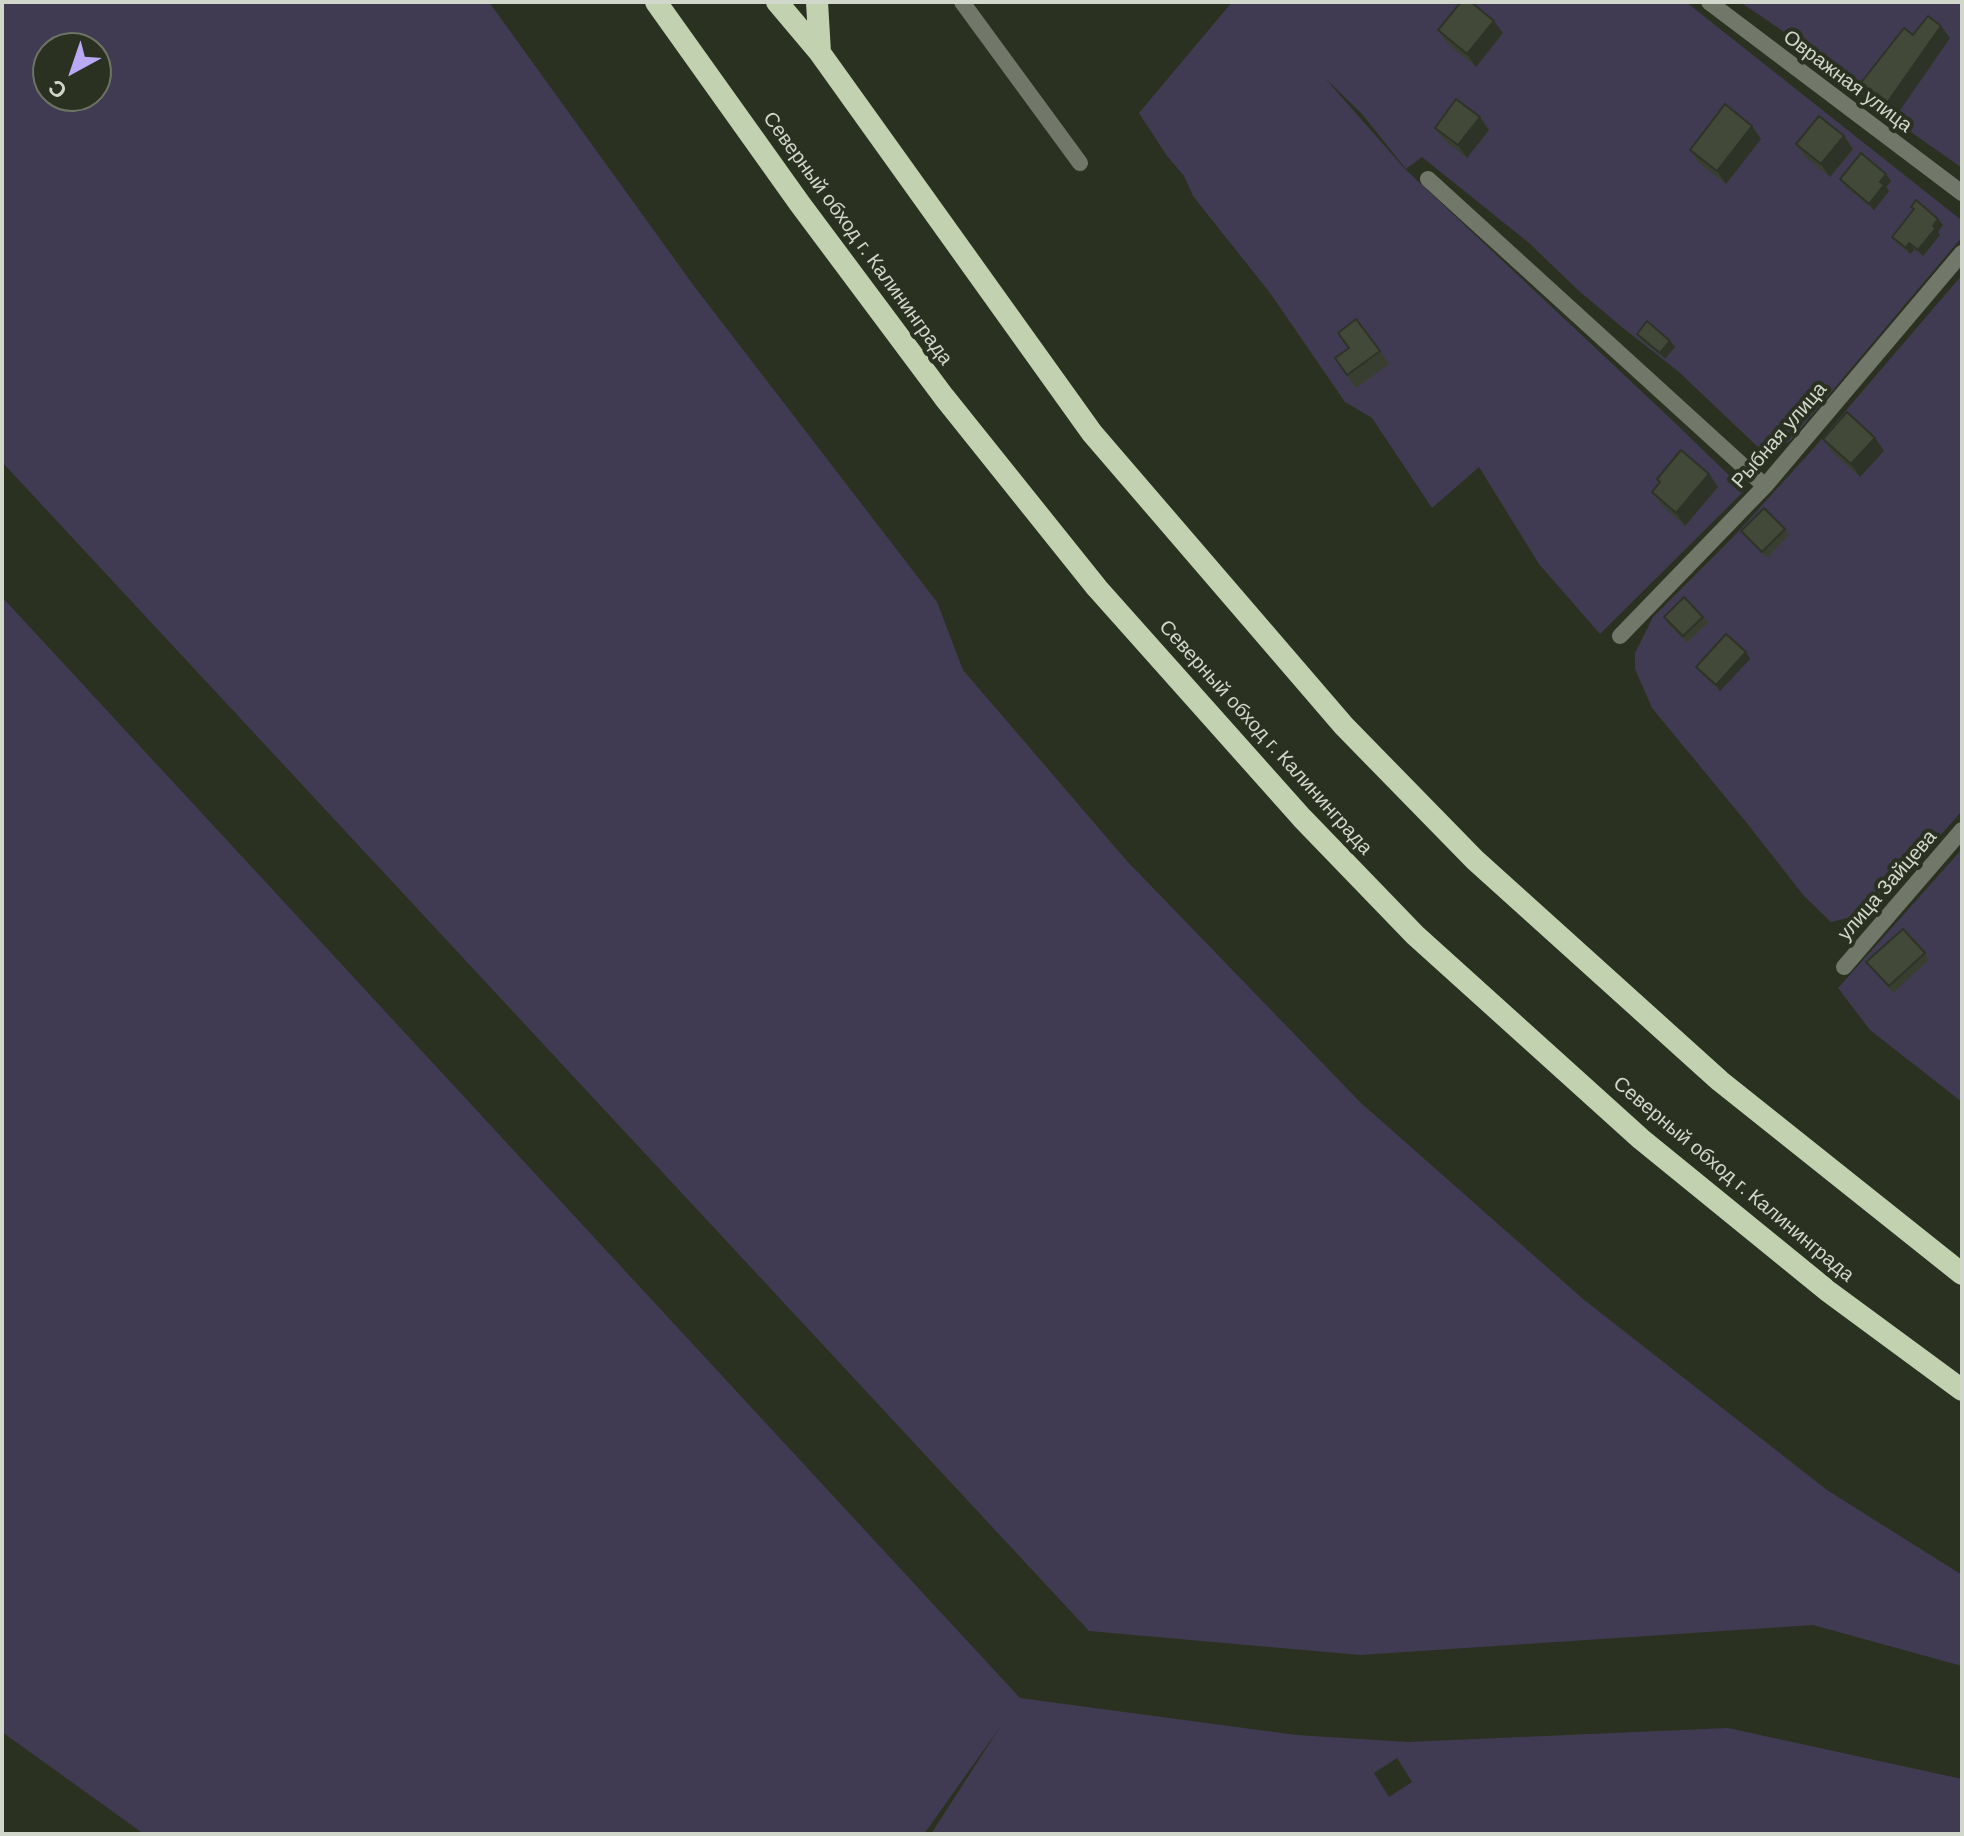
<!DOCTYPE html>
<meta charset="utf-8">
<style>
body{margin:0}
#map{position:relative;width:1964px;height:1836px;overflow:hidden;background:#2a3120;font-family:"DM Sans",sans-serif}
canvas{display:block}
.frame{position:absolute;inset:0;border:4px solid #d2d7cc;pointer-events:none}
.north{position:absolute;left:32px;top:32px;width:80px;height:80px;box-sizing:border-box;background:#2a3120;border:2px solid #6d7365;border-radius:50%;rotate:220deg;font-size:22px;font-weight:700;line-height:32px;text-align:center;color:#d2d7cc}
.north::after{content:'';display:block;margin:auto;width:28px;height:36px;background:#baaaf6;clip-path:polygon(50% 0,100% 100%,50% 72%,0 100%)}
</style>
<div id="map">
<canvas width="1964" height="1836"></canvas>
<div class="frame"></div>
<div class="north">С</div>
</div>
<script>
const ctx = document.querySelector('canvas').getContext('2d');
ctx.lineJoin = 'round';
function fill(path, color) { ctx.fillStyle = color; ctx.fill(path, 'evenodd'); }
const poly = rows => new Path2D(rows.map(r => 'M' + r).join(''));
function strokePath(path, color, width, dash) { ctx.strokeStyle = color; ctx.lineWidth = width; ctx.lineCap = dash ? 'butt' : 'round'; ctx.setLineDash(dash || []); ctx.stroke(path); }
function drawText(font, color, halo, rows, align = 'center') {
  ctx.font = font + ' "DM Sans",sans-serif'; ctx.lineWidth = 8; ctx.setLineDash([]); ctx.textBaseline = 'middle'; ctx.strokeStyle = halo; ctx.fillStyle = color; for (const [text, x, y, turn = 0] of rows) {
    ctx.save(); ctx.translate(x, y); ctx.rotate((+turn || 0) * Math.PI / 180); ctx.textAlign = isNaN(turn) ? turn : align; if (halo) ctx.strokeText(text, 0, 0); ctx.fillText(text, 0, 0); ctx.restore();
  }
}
fill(poly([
 [2,2,489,2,694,286,937,602,963,670,1126,860,1361,1103,1583,1299,1827,1490,1962,1575,1962,1666,1813,1625,1360,1655,1089,1631,2,462],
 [48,48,96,48,96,96,48,96],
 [1232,2,1686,2,1960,219,1962,237,1790,441,1769,453,1761,450,1679,372,1623,328,1578,290,1529,243,1422,157,1406,169,1362,114,1324,77,1405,169,1672,420,1733,479,1743,492,1600,634,1539,564,1479,467,1432,508,1372,418,1345,402,1270,293,1193,196,1184,176,1167,156,1139,113],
 [1740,2,1962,2,1962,168,1894,120,1780,29],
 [1962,275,1962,811,1874,909,1860,915,1831,922,1804,896,1746,822,1652,708,1635,669,1635,653,1653,617,1734,536,1812,450],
 [2,597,1020,1698,1296,1735,1408,1742,1728,1728,1962,1779,1962,1834,931,1834,1000,1727,924,1834,144,1834,2,1732],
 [1397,1758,1412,1782,1389,1797,1374,1773],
 [1962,849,1962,1102,1870,1030,1838,988]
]), '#403b52');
strokePath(poly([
 [1709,2,1962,193],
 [1428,179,1765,486],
 [1620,636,1765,486,1962,253],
 [1844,967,1962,830]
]), '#727869', 16);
strokePath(poly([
 [962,2,1080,163]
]), '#727869', 16);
strokePath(poly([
 [656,2,800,204,944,397,1097,588,1302,818,1415,935,1641,1139,1829,1292,1962,1390],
 [777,2,820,53,1092,433,1344,726,1475,860,1720,1081,1962,1274],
 [817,2,820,53]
]), '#c2d2b0', 22);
fill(poly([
 [1941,26,1950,38,1896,116,1869,97,1860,84,1913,35],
 [1438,30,1503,33,1476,67,1447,43],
 [1480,117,1489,130,1467,158,1444,140,1435,128],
 [1752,126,1761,139,1726,184,1699,163,1690,150],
 [1844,136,1853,149,1830,177,1805,157,1796,144],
 [1886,174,1891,181,1886,187,1889,191,1874,210,1844,185,1840,179],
 [1911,207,1938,219,1943,225,1938,232,1940,235,1923,256,1914,250,1910,254,1896,243,1892,237,1913,210],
 [1637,334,1670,341,1675,347,1665,359,1642,341],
 [1380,351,1389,364,1356,388,1335,358],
 [1875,438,1884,451,1860,477,1832,452,1823,439],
 [1709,474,1718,487,1685,526,1661,505,1652,492,1659,483,1657,479],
 [1785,529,1789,535,1767,558,1746,537,1741,531],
 [1664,617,1703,617,1708,623,1687,643,1668,624],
 [1746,652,1750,659,1720,691,1701,673,1696,667],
 [1925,953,1929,960,1893,993,1866,962]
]), '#393f30');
fill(poly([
 [1494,21,1503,33,1476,67,1467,54],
 [1941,26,1950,38,1896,116,1887,103],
 [1480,117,1489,130,1467,158,1458,145],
 [1752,126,1761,139,1726,184,1717,171],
 [1844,136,1853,149,1830,177,1821,164],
 [1886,174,1891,181,1886,187,1889,191,1874,210,1869,204,1880,182],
 [1938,219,1943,225,1938,232,1940,235,1923,256,1918,250],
 [1909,243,1914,250,1910,254,1906,248],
 [1670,341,1675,347,1665,359,1660,353],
 [1875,438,1884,451,1860,477,1851,464],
 [1709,474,1718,487,1685,526,1676,513],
 [1746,652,1750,659,1720,691,1716,685]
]), '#2e3327');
const building = poly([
 [1461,2,1471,2,1494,21,1467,54,1438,30,1461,2],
 [1928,16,1941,26,1887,103,1860,84,1904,28,1913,35,1928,16],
 [1456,99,1480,117,1458,145,1435,128,1456,99],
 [1725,104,1752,126,1717,171,1690,150,1725,104],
 [1819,116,1844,136,1821,164,1796,144,1819,116],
 [1861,153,1886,174,1880,182,1884,185,1869,204,1840,179,1861,153],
 [1916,200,1938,219,1933,226,1936,228,1918,250,1909,243,1906,248,1892,237,1914,209,1911,207,1916,200],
 [1356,319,1380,351,1347,375,1335,358,1349,348,1338,333,1356,319],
 [1647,321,1670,341,1660,353,1637,334,1647,321],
 [1847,412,1875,438,1851,464,1823,439,1847,412],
 [1681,450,1709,474,1676,513,1652,492,1660,482,1657,479,1681,450],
 [1764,508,1785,529,1762,552,1741,531,1764,508],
 [1684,597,1703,617,1683,636,1664,617,1684,597],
 [1726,634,1746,652,1716,685,1696,667,1726,634],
 [1903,929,1925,953,1889,986,1866,962,1903,929]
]);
fill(building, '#424938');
strokePath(building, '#2e3327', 2);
drawText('20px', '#d2d7cc', '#2a3120', [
 ["Овражная улица",1847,82,37],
 ["Северный обход г. Калининграда",857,239,54],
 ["Рыбная улица",1780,436,-49],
 ["Северный обход г. Калининграда",1265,738,48],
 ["улица Зайцева",1888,886,-49],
 ["Северный обход г. Калининграда",1733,1180,40]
]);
</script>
